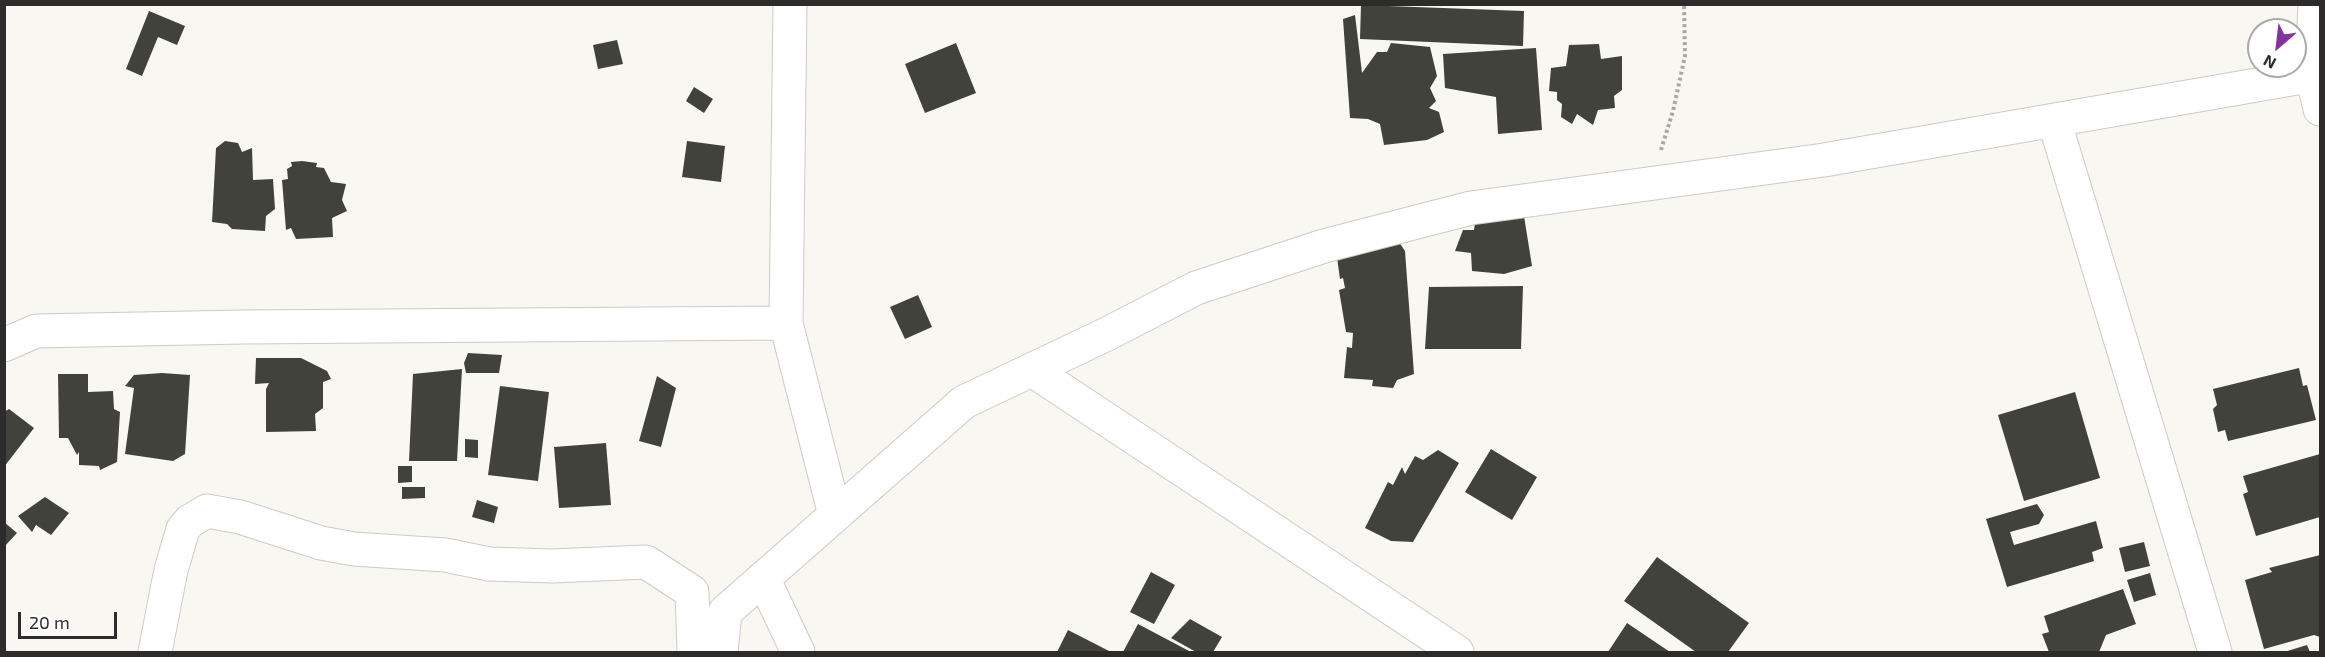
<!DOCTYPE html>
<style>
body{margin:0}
#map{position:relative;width:2325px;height:657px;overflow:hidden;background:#f8f7f1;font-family:"Exo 2",sans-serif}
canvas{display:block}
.frame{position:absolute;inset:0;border:6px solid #2d2c2a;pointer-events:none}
.north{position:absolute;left:2247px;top:18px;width:60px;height:60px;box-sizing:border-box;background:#fff;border:2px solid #ababaa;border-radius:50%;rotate:208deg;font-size:16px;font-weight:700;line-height:24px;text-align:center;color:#2d2c2a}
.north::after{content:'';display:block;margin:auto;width:21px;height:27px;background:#8432a2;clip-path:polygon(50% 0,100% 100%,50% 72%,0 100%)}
.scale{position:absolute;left:18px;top:612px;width:99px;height:27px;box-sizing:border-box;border:3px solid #2d2c2a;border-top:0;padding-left:8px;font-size:18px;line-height:21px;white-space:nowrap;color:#2d2c2a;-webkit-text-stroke:4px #fff;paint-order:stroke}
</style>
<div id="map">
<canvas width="2325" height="657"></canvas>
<div class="frame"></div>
<div class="north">N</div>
<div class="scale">20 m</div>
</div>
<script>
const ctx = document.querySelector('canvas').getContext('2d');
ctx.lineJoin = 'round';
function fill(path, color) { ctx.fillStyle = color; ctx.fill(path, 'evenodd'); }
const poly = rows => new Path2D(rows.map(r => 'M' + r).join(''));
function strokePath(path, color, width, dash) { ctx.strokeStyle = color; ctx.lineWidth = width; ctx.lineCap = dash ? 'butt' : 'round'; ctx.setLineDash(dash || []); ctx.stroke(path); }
fill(poly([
 [1361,5,1524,11,1523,46,1360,39],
 [149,11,185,26,177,45,158,37,142,76,126,69],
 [1355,15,1362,73,1377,52,1387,52,1391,43,1430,47,1437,76,1430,88,1436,101,1429,108,1439,112,1444,132,1427,140,1384,145,1380,124,1368,119,1350,118,1343,19],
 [617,40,623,64,598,69,593,45],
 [956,43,976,93,925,113,905,64],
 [1599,44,1601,59,1622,56,1622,90,1614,96,1615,108,1598,110,1593,125,1577,114,1572,124,1561,117,1562,104,1557,100,1557,92,1549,91,1551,68,1566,66,1569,45],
 [1536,48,1542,130,1498,134,1496,97,1445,88,1443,54],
 [694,87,713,99,704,113,686,101],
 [225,141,238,143,242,152,252,148,253,180,273,179,275,209,266,216,265,231,232,229,227,224,212,222,216,148],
 [687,141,725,146,721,182,682,177],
 [302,161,317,163,316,167,324,168,331,182,346,184,342,200,347,211,332,218,333,237,296,239,291,228,286,230,282,180,288,179,287,169,292,166,291,162],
 [1477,207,1524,216,1532,266,1504,274,1472,271,1471,253,1455,251,1463,230,1474,230],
 [1397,239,1405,251,1414,374,1397,380,1393,388,1372,386,1373,380,1344,378,1347,347,1352,348,1353,333,1346,332,1339,290,1345,288,1343,278,1340,279,1335,243],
 [1523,286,1521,349,1425,349,1429,287],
 [918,295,932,327,905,339,890,307],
 [468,353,502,355,499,373,466,373,464,363],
 [256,358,301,358,327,371,331,379,323,382,323,408,315,414,316,431,266,432,266,389,269,383,255,384],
 [2299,368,2303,386,2307,385,2316,420,2228,441,2225,430,2218,432,2213,409,2217,405,2213,389],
 [462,369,457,461,409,461,413,374],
 [162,373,190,375,185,454,173,461,125,454,134,388,125,386,134,375],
 [58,374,88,374,88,392,113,391,114,409,120,412,117,462,100,470,99,466,79,465,79,452,77,455,68,438,59,438],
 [657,376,676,388,661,447,639,441],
 [500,386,549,392,538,481,488,475],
 [2075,392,2100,478,2024,501,1998,415],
 [9,409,34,428,4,467,4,412],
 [465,439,478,440,478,458,465,457],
 [606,443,611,505,559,508,554,447],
 [1491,449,1537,477,1512,520,1465,492],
 [1438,450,1459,463,1413,542,1391,541,1365,528,1388,482,1393,485,1402,467,1405,474,1415,456,1423,460],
 [2320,454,2320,517,2256,536,2243,494,2248,492,2243,476],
 [398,466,412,466,412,482,398,483],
 [402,487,425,487,425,498,402,499],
 [45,497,69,513,51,535,36,525,32,532,18,516],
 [477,500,498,507,494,523,472,517],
 [2037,504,2044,515,2039,524,2010,532,2014,545,2096,521,2103,548,2092,552,2094,561,2007,587,1986,519],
 [4,522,17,533,4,547],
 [2144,542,2150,566,2125,572,2119,548],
 [2320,555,2320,637,2314,635,2264,649,2245,580,2272,572,2269,568],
 [1657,557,1749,623,1728,652,1696,652,1624,601],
 [1151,572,1175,585,1154,624,1130,612],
 [2150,573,2156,595,2134,602,2127,580],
 [2123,589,2136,624,2106,635,2099,652,2049,652,2042,634,2049,632,2044,616],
 [1190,619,1222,637,1213,652,1196,652,1171,638],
 [1627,623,1670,652,1608,652],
 [1138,624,1191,652,1123,652],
 [1068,630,1111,652,1057,652],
 [2307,645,2310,652,2284,652]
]), '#42423d');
const minor = poly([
 [790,4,786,323,835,515],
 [2315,4,2312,75,2320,109],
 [2054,120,2215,652],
 [4,345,36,331,243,327,786,323],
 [1032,370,1457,652],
 [763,578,798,652],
 [155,652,171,570,183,529,190,521,207,511,240,517,321,543,354,549,445,555,489,564,552,566,646,562,692,592,694,652],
 [721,652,725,612,964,402,1107,334,1196,288,1324,246,1471,208,1824,160,2320,74]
]);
strokePath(minor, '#cccbc5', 35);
strokePath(poly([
 [1661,150,1673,111,1685,56,1684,4]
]), '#a8a7a3', 4, [3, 3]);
strokePath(minor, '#fff', 33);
</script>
